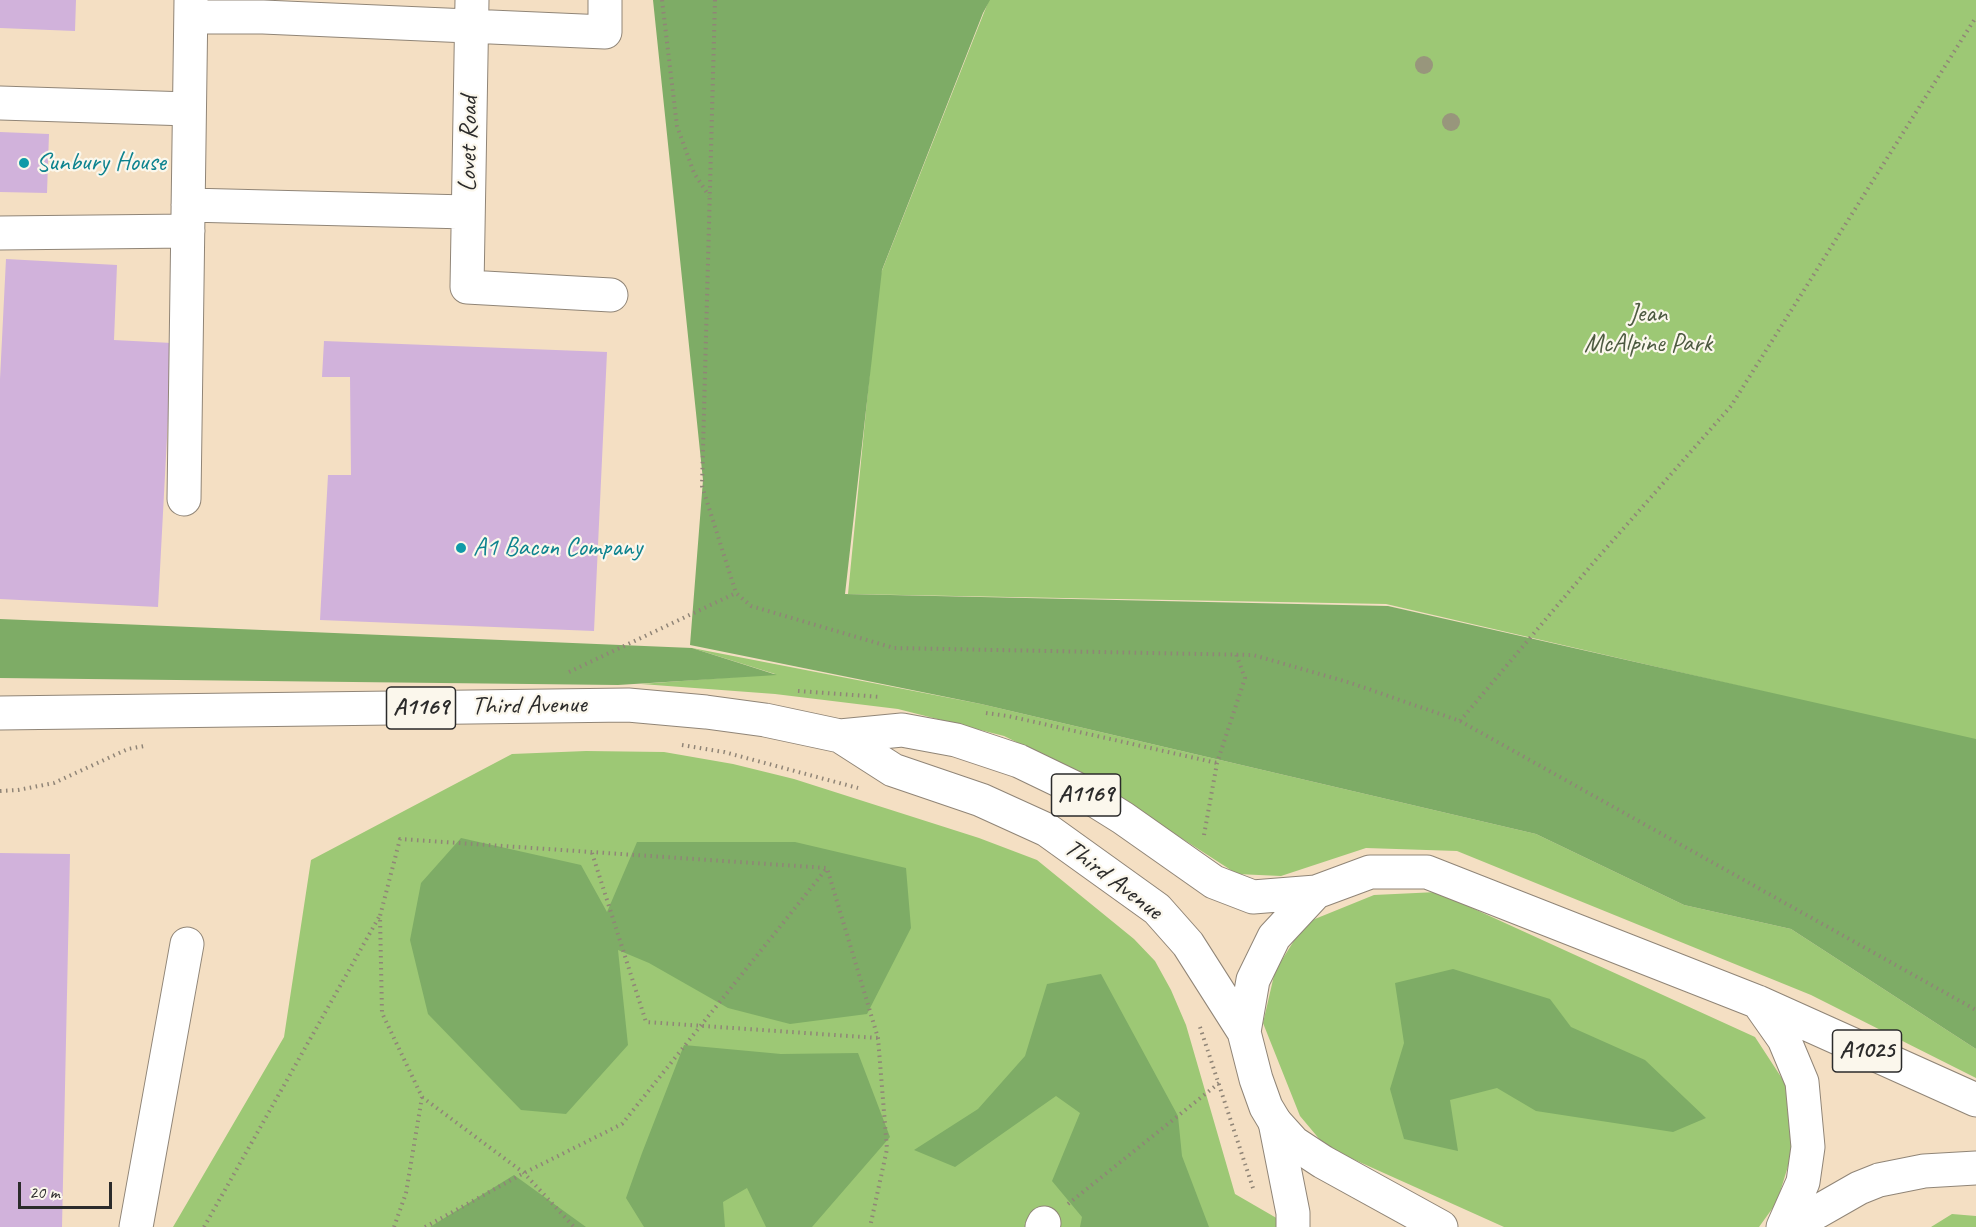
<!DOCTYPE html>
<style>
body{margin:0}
#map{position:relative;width:1976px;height:1227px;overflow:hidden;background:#f4dfc3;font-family:Caveat,sans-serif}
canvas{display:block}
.scale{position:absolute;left:18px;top:1182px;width:94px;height:27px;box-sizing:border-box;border:3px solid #2b2b2b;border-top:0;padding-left:8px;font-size:18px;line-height:21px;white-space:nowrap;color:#2b2b2b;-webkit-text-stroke:4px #fbf7ec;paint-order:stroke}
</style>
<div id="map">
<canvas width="1976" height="1227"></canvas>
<div class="scale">20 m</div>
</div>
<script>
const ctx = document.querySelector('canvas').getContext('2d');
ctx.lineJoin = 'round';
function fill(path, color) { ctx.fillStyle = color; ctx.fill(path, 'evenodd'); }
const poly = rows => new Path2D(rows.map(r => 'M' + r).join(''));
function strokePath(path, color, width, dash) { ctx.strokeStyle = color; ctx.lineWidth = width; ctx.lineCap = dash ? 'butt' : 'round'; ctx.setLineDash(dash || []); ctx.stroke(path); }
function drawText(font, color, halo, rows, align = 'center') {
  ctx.font = font + ' Caveat,sans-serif'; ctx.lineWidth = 4.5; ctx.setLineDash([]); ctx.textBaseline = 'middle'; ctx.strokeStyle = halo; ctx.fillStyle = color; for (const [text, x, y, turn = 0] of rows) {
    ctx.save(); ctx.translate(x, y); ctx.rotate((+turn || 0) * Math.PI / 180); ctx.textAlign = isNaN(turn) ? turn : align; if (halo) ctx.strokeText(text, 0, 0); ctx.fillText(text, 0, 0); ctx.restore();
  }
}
fill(poly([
 [989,0,1976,0,1976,741,1386,604,848,594,879,278],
 [692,648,981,704,1536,834,1684,905,1791,929,1976,1049,1976,1078,1811,995,1457,851,1366,848,1281,876,1237,874,1082,774,1004,736,898,709,775,694,641,684,775,674],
 [586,751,664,752,733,764,794,779,979,838,1037,860,1134,939,1155,961,1171,990,1186,1025,1235,1194,1292,1227,173,1227,284,1037,311,860,512,754],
 [1437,892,1755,1037,1785,1083,1792,1153,1777,1202,1759,1227,1504,1227,1326,1147,1300,1116,1263,1023,1275,971,1305,923,1374,895],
 [1952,1214,1976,1216,1976,1227,1931,1227]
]), '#9dc875');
fill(poly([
 [653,0,990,0,983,13,882,270,845,594,1388,606,1976,739,1976,1049,1791,929,1684,905,1536,834,981,704,690,645,703,480],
 [0,619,692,648,777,675,618,685,0,678],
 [461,838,581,865,607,912,637,842,795,842,906,868,911,928,867,1014,790,1024,728,1008,649,963,618,950,628,1045,566,1114,521,1110,428,1014,410,940,421,883],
 [1453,969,1550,999,1571,1027,1645,1060,1706,1118,1673,1132,1536,1111,1497,1088,1450,1100,1458,1151,1404,1139,1390,1089,1404,1043,1395,983],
 [1101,974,1178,1116,1182,1156,1209,1227,1080,1227,1082,1217,1052,1181,1080,1113,1056,1096,955,1167,914,1150,978,1109,1025,1056,1047,984],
 [684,1045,781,1054,858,1053,890,1137,812,1227,766,1227,747,1188,723,1202,725,1227,644,1227,626,1198,642,1153],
 [514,1175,586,1227,430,1227]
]), '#7eac66');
fill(poly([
 [0,0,76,0,75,31,0,28],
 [0,132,49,134,47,193,0,192],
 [6,259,117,265,114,340,172,343,158,607,0,599,0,379],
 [324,341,607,352,594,631,320,620,328,475,351,475,350,377,322,377],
 [0,853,70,854,62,1227,0,1227]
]), '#d1b2db');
const minor = poly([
 [472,0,467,287,611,295],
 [191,17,263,17,605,32,605,0],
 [0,103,189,109],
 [188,205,467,212],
 [0,233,188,231],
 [184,499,191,0],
 [1275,1122,1293,1213,1293,1227],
 [136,1227,187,944],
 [1042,1227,1044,1223]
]);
const major = poly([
 [0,713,628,705,706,712,765,720,840,736,902,730,956,740,1019,761,1075,788,1123,818,1214,882,1253,897,1316,892],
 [840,736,893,770,981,800,1047,830,1157,909,1188,944,1244,1032],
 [1758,1002,1784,1039,1802,1082,1808,1147,1803,1182,1783,1227],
 [1784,1226,1817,1212,1859,1188,1879,1180,1924,1171,1976,1168],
 [1441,1227,1323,1162,1294,1143,1275,1122,1266,1107,1256,1079,1244,1032,1253,980,1274,937,1316,892,1370,872,1427,872,1758,1002,1976,1100]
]);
strokePath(minor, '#908577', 35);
strokePath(major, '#908577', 35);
strokePath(poly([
 [662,0,677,126,694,173,709,196],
 [715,0,702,486,736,593,751,606,894,648,1253,655,1351,683,1460,721,1976,1010],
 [569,672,736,593],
 [798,691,881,697],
 [986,713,1008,716,1217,763],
 [1460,721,1594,562,1731,406,1976,17],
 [682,745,724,752,858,788],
 [0,791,18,790,54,783,128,749,144,746],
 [1204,835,1217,763,1245,678,1236,654],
 [592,853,646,1022,878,1038],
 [1200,1027,1253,1188],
 [422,1097,524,1173,574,1227],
 [1068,1204,1219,1083],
 [204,1227,379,917],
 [394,1227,406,1193,422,1097,382,1013,380,916,400,839,827,868,878,1038,887,1149,870,1227],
 [425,1227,524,1173,622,1124,827,868]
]), '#908577', 4, [1.5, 4.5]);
strokePath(minor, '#fff', 33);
strokePath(major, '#fff', 33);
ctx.fillStyle = '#98967c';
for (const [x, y] of [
 [1424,65],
 [1451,122]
]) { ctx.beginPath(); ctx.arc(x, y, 9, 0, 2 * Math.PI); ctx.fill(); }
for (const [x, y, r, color] of [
 [24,163,6,"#0f9aa8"],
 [461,548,6,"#0f9aa8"]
]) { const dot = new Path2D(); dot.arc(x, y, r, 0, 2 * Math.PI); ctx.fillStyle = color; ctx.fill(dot); strokePath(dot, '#fbf7ec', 2); }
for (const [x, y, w] of [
 [421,708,69],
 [1086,795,69],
 [1867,1051,69]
]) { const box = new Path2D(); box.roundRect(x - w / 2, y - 21, w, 42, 4.5); ctx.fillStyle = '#fbf7ec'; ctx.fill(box); strokePath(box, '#2b2b2b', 1.5); }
drawText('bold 24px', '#2b2b2b', null, [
 ["A1169",421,708],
 ["A1169",1086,795],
 ["A1025",1867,1051]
]);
drawText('26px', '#2b2b2b', '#fbf7ec', [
 ["Lovet Road",469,144,-89],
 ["Third Avenue",529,706,-1],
 ["Third Avenue",1113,880,37]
]);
drawText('26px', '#0d838f', '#fbf7ec', [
 ["Sunbury House",36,163],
 ["A1 Bacon Company",473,548]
], 'left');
drawText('26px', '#4d5a41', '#fbf7ec', [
 ["Jean",1648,314],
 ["McAlpine Park",1648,344]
]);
</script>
